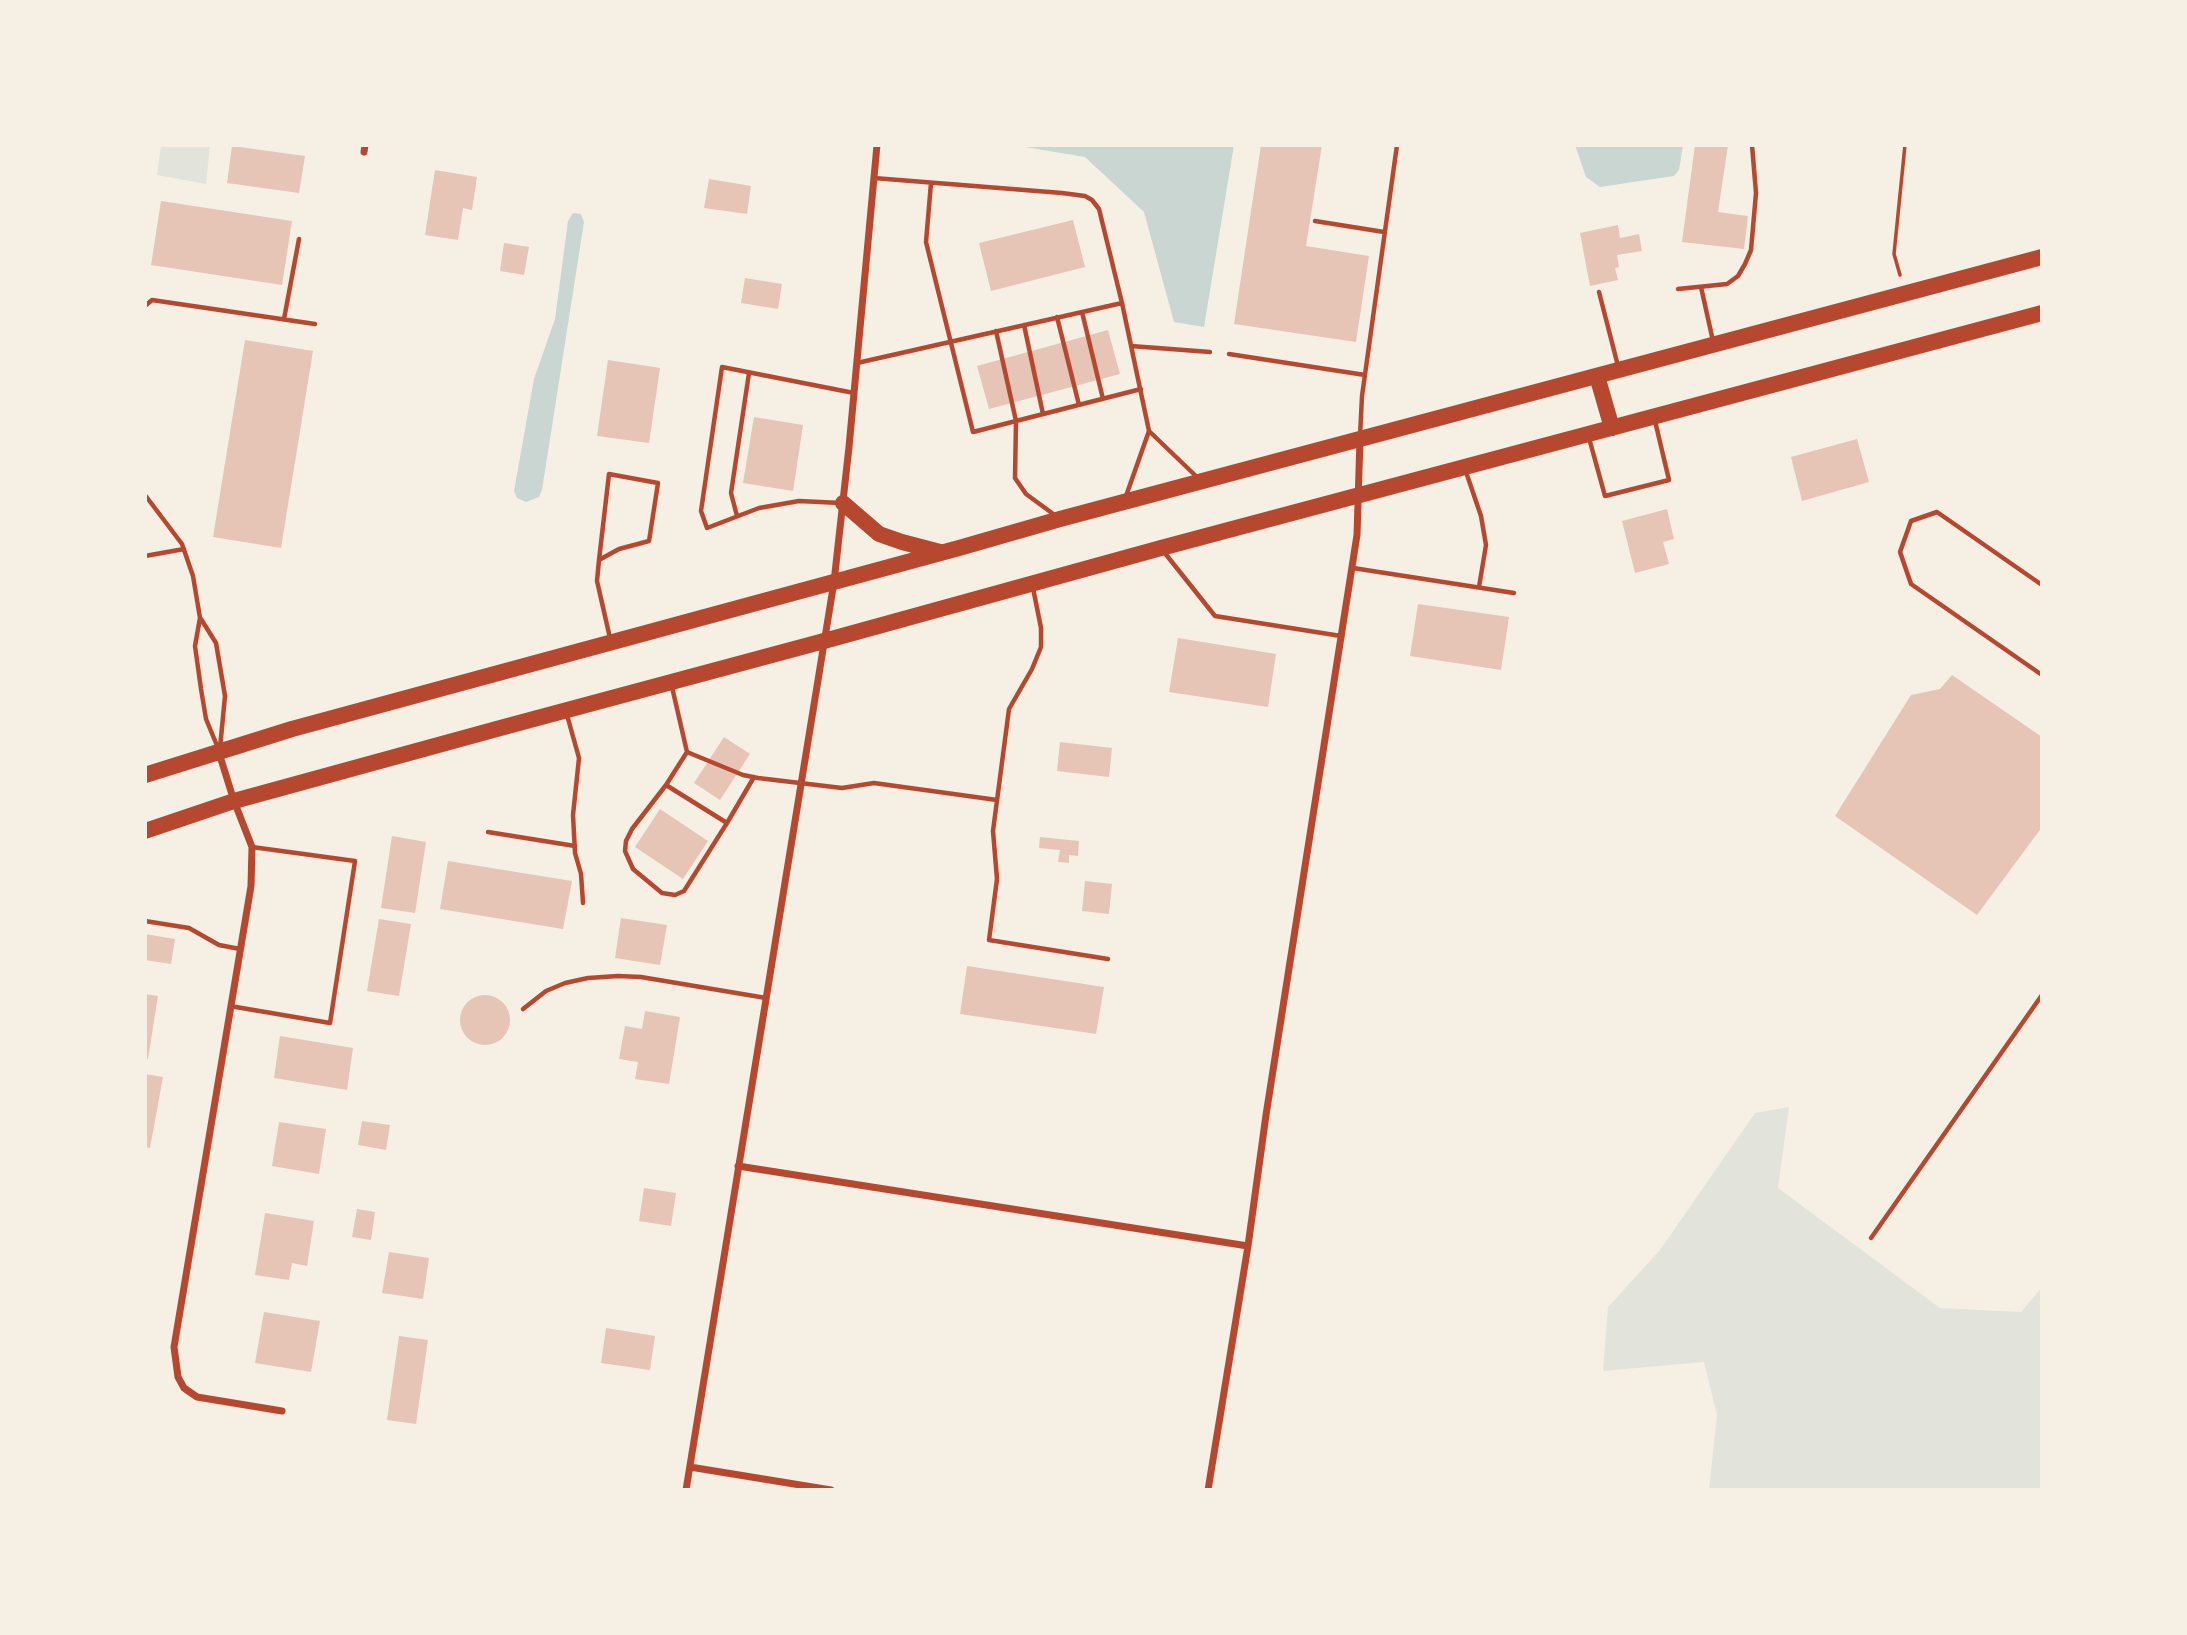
<!DOCTYPE html>
<style>
body{margin:0}
#map{position:relative;width:2187px;height:1635px;overflow:hidden;background:#f6efe4;font-family:"Zilla Slab",serif}
canvas{display:block}
.frame{position:absolute;inset:0;border:147px solid #f6efe4;pointer-events:none}
</style>
<div id="map">
<canvas width="2187" height="1635"></canvas>
<div class="frame"></div>
</div>
<script>
const ctx = document.querySelector('canvas').getContext('2d');
ctx.lineJoin = 'round';
function fill(path, color) { ctx.fillStyle = color; ctx.fill(path, 'evenodd'); }
const poly = rows => new Path2D(rows.map(r => 'M' + r).join(''));
function strokePath(path, color, width, dash) { ctx.strokeStyle = color; ctx.lineWidth = width; ctx.lineCap = dash ? 'butt' : 'round'; ctx.setLineDash(dash || []); ctx.stroke(path); }
fill(poly([
 [161,145,210,145,206,184,157,175],
 [1789,1107,1778,1188,1940,1308,2021,1312,2042,1287,2042,1490,1709,1490,1717,1415,1704,1362,1603,1371,1608,1307,1660,1250,1755,1113]
]), '#e2e4dc');
fill(poly([
 [1013,145,1234,145,1204,327,1174,322,1144,212,1085,157],
 [1575,145,1683,145,1679,170,1674,176,1600,187,1586,177],
 [573,213,581,214,584,222,542,490,539,497,526,502,517,498,514,491,534,379,555,319,568,221]
]), '#c9d6d2');
fill(poly([
 [1261,145,1322,145,1306,246,1369,256,1356,342,1234,324],
 [1695,145,1728,145,1718,212,1748,216,1744,249,1682,242],
 [232,146,305,156,299,193,227,183],
 [435,170,477,177,472,210,463,208,458,240,425,235],
 [709,179,751,186,747,214,704,208],
 [161,201,292,221,282,285,151,265],
 [1073,220,1085,267,991,291,979,243],
 [1618,225,1620,238,1639,234,1642,251,1617,255,1619,267,1615,268,1618,280,1590,286,1580,233],
 [504,243,529,247,524,275,500,271],
 [745,278,782,284,778,309,741,303],
 [1108,330,1120,374,989,409,977,366],
 [245,340,313,351,281,548,213,537],
 [608,360,660,368,649,443,597,436],
 [754,417,803,425,793,491,743,483],
 [1857,439,1869,482,1802,501,1791,457],
 [1667,509,1674,539,1663,542,1669,564,1635,573,1622,521],
 [1418,604,1509,617,1501,670,1410,656],
 [1178,638,1276,654,1268,707,1169,692],
 [1952,675,2042,737,2042,827,1977,915,1835,816,1911,695,1940,689],
 [724,737,750,754,720,800,694,783],
 [1060,742,1112,748,1109,777,1057,771],
 [660,809,708,841,683,879,635,847],
 [392,836,426,842,415,913,381,908],
 [1040,837,1079,841,1078,856,1069,855,1069,863,1058,862,1060,850,1039,848],
 [448,861,572,881,563,929,440,909],
 [1085,881,1112,884,1109,914,1082,911],
 [621,918,667,925,660,965,615,958],
 [379,919,411,924,399,996,367,991],
 [145,934,175,939,171,964,145,960],
 [967,966,1104,987,1096,1034,960,1014],
 [145,994,158,996,148,1059,145,1058],
 '460 1020a25 25 0 1 1 50 0a25 25 0 1 1-50 0Z',
 [645,1011,680,1017,669,1084,635,1079,638,1062,619,1059,625,1026,642,1029],
 [280,1036,353,1048,347,1090,274,1078],
 [145,1074,163,1077,150,1148,145,1147],
 [362,1121,390,1125,386,1150,358,1145],
 [279,1122,326,1129,319,1174,272,1166],
 [644,1188,676,1193,671,1226,639,1221],
 [357,1209,375,1212,371,1240,352,1237],
 [265,1213,314,1221,307,1266,292,1263,289,1280,255,1275],
 [389,1252,429,1258,423,1299,382,1293],
 [264,1312,320,1321,311,1372,255,1363],
 [606,1328,655,1336,650,1370,601,1363],
 [399,1336,428,1340,416,1424,387,1420]
]), '#e6c5b7');
strokePath(poly([
 [1900,275,1894,254,1905,145]
]), '#b5482f', 3.5);
strokePath(poly([
 [874,178,1062,193,1085,196,1092,200,1099,209,1122,303,1149,431,1126,496],
 [931,183,926,242,973,432,1141,389],
 [1315,221,1384,232],
 [1701,287,1713,341],
 [1678,289,1727,284,1738,276,1745,264,1751,250,1756,193,1752,145],
 [1599,292,1618,366],
 [145,306,152,300,315,324],
 [1082,312,1103,399],
 [1057,317,1079,405],
 [284,319,299,239],
 [1024,325,1043,414],
 [996,331,1016,421,1015,478,1026,494,1056,516],
 [1131,346,1210,352],
 [1229,354,1365,375],
 [857,363,1122,303],
 [1149,431,1199,479],
 [1360,436,1362,396,1397,145],
 [1589,438,1605,496,1669,480,1655,421],
 [1465,469,1481,516,1486,545,1479,587],
 [145,495,182,544,193,576,200,618,195,646,201,689,206,719,218,748],
 [841,503,799,501,759,508,707,528,701,511,722,367,854,393],
 [737,516,731,493,749,373],
 [1164,552,1215,616,1341,636],
 [145,556,184,549],
 [599,560,619,549,649,541,658,483,609,474,599,560,597,581,610,638],
 [1353,568,1514,593],
 [2042,585,1937,512,1911,521,1900,552,1911,584,2042,675],
 [1033,588,1041,628,1041,647,1032,669,1009,709,993,831,997,879,989,940,1108,959],
 [201,619,216,643,225,696,220,748],
 [672,687,687,752,666,785,727,823,754,777],
 [567,715,579,758,573,815,575,853,581,874,583,903],
 [687,752,743,775,758,778,842,788,874,783,997,800],
 [666,785,632,829,626,841,625,851,633,869,662,893,675,895,684,891,727,823],
 [488,832,575,846],
 [145,921,189,928,219,945,240,949],
 [230,1006,330,1023,355,861,252,847],
 [523,1009,546,991,565,983,588,978,618,976,641,977,766,998],
 [1871,1238,2042,995]
]), '#b5482f', 4.5);
strokePath(poly([
 [364,152,365,145],
 [219,753,234,801,252,847,251,886,174,1347,178,1377,184,1388,197,1397,282,1411],
 [738,1166,1248,1246],
 [690,1467,831,1490],
 [686,1490,834,582,849,447,877,145],
 [1208,1490,1248,1246,1266,1115,1357,535,1360,439]
]), '#b5482f', 7);
strokePath(poly([
 [1597,376,1612,428],
 [843,503,879,534,902,542,940,552],
 [145,775,292,729,959,548,1060,519,2042,257],
 [145,831,234,801,504,727,824,641,1161,548,2042,313]
]), '#b5482f', 16);
</script>
